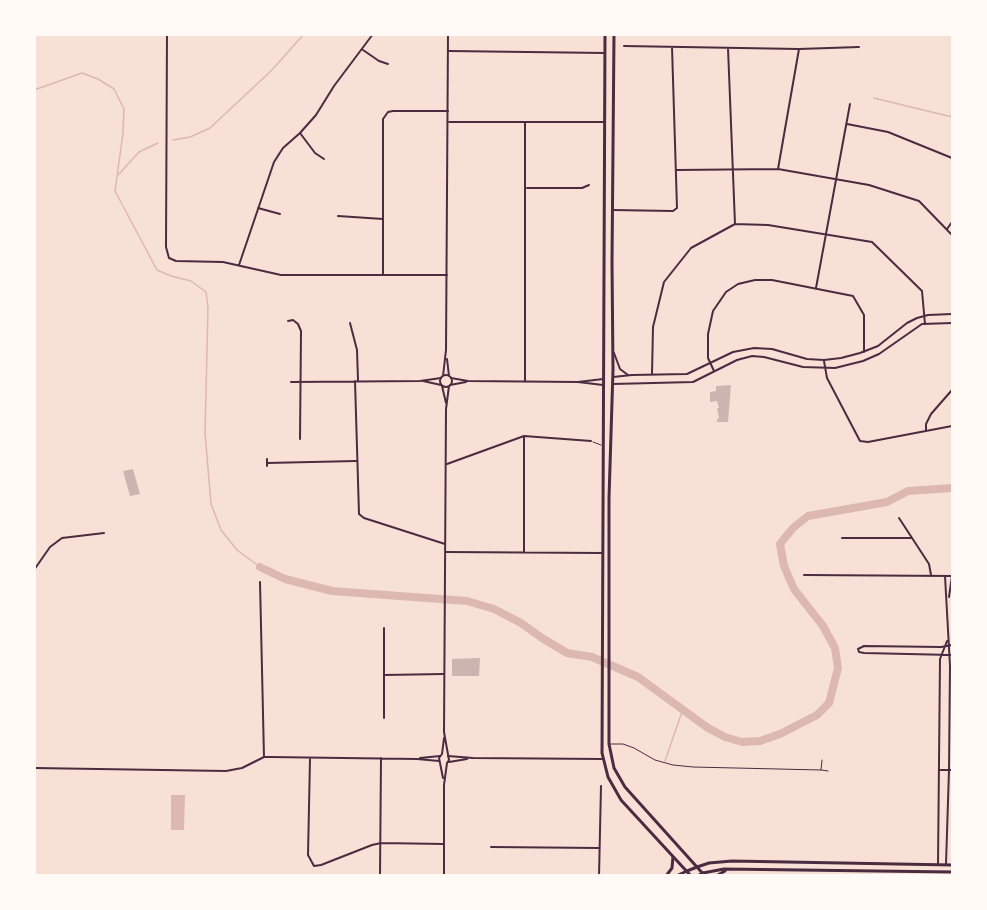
<!DOCTYPE html>
<style>
body{margin:0}
#map{position:relative;width:987px;height:910px;overflow:hidden;background:#f7e1d7;font-family:"DM Sans",sans-serif}
canvas{display:block}
.frame{position:absolute;inset:0;border:36px solid #fffaf5;pointer-events:none}
</style>
<div id="map">
<canvas width="987" height="910"></canvas>
<div class="frame"></div>
</div>
<script>
const ctx = document.querySelector('canvas').getContext('2d');
ctx.lineJoin = 'round';
function fill(path, color) { ctx.fillStyle = color; ctx.fill(path, 'evenodd'); }
const poly = rows => new Path2D(rows.map(r => 'M' + r).join(''));
function strokePath(path, color, width, dash) { ctx.strokeStyle = color; ctx.lineWidth = width; ctx.lineCap = dash ? 'butt' : 'round'; ctx.setLineDash(dash || []); ctx.stroke(path); }
fill(poly([
 [171,795,185,795,184,830,171,830]
]), '#dcb8b0');
strokePath(poly([
 [34,90,82,73,98,79,114,89,124,109,123,133,115,191,157,270,171,276,191,281,206,292,208,308,205,433,211,504,221,530,237,550,260,567],
 [874,98,952,117],
 [173,140,190,137,210,128,271,71,304,34],
 [118,175,139,152,158,143],
 [665,761,683,709]
]), '#dcb8b0', 1.5);
strokePath(poly([
 [260,567,285,579,332,591,467,601,494,609,521,623,542,638,567,653,592,657,638,677,708,728,725,737,742,742,760,741,780,734,817,715,829,703,838,668,835,648,823,626,794,589,784,566,780,544,793,528,808,516,887,502,908,491,952,488]
]), '#dcb8b0', 8);
fill(poly([
 [731,385,728,422,717,422,717,419,719,418,717,408,719,408,717,401,710,402,710,392,716,391,716,386],
 [133,469,140,494,130,496,123,471],
 [480,658,479,676,452,676,452,659]
]), '#ccb4b1');
strokePath(poly([
 [593,442,601,445],
 [610,744,623,744,634,748,655,760,673,765,693,767,821,770,822,760],
 [821,770,828,771]
]), '#4a2c40', 1);
strokePath(poly([
 [167,34,166,247,169,258,176,261,223,262,281,275,447,275],
 [624,46,799,49,859,47],
 [728,48,735,224],
 [363,50,379,61,388,64],
 [449,51,605,53],
 [449,122,604,122],
 [847,124,888,132,952,158],
 [300,133,315,153,324,159],
 [778,169,799,49],
 [677,170,778,169,869,185,919,201,952,235],
 [527,188,582,188,589,185],
 [258,208,280,214],
 [612,210,673,211,677,208,672,47],
 [338,216,383,219],
 [947,229,952,222],
 [239,265,274,162,283,148,300,133,316,115,334,86,373,34],
 [383,275,383,119,388,112,393,111,448,111],
 [816,288,850,104],
 [288,321,293,320,298,324,301,331,300,439],
 [350,323,357,350,358,380],
 [614,353,620,369,628,375],
 [824,361,827,378,860,441,868,442,952,426],
 [714,371,708,358,708,334,713,311,726,292,738,284,755,280,772,280,853,296,864,315,864,352],
 [652,374,653,327,664,282,691,248,735,224,768,225,872,242,922,291,925,324],
 [613,377,632,375,687,374,733,352,754,348,772,349,807,359,824,360,841,358,860,353,878,346,907,323,917,318,928,315,952,314],
 [451,378,468,381,578,382,603,379],
 [355,381,359,514,364,518,445,544],
 [423,381,441,385],
 [291,382,420,381,441,378],
 [525,382,525,122],
 [578,382,603,385],
 [613,384,693,382,737,360,752,356,764,357,803,367,835,368,863,361,879,354,922,324,952,323],
 [450,385,466,382],
 [926,431,926,424,931,414,952,390],
 [267,463,356,461],
 [447,464,524,436,591,441],
 [267,466,267,459],
 [899,518,929,564,931,575],
 [842,538,912,538],
 [446,552,602,553],
 [524,552,524,436],
 [34,570,50,547,62,538,104,533],
 [804,575,952,576],
 [945,576,950,666,949,770,946,864],
 [260,582,264,757],
 [949,597,952,576],
 [384,628,384,718],
 [858,649,859,652,864,653,952,655],
 [858,649,864,646,941,647,952,645],
 [384,675,444,674],
 [448,756,473,758,603,759],
 [420,758,440,756],
 [310,759,308,855,314,866,321,865,372,845,381,843,444,844],
 [449,762,467,759],
 [34,768,226,771,242,768,264,757,270,757,417,759,439,761],
 [940,770,952,770],
 [491,847,599,848],
 [938,864,940,659,947,641],
 [380,876,381,758],
 [599,876,601,786]
]), '#4a2c40', 2);
strokePath(poly([
 [447,359,449,376],
 '440 381a6 6 0 1 1 12 0a6 6 0 1 1-12 0Z',
 [443,376,446,350,448,34],
 [442,386,446,403],
 [443,778,439,758,442,754,444,738],
 [444,876,444,785,447,763,449,760,444,732,446,409,449,386]
]), '#4a2c40', 2);
strokePath(poly([
 [697,867,709,863,732,861,952,865],
 [703,873,724,869,952,872],
 [716,876,725,871]
]), '#4a2c40', 3);
strokePath(poly([
 [666,876,672,868,673,857],
 [676,876,687,871]
]), '#4a2c40', 3);
strokePath(poly([
 [605,34,602,753,608,777,621,800,691,876],
 [614,34,612,262,613,370,609,498,609,744,614,768,625,787,705,876],
 [687,871,697,867],
 [697,876,703,873]
]), '#4a2c40', 3);
</script>
